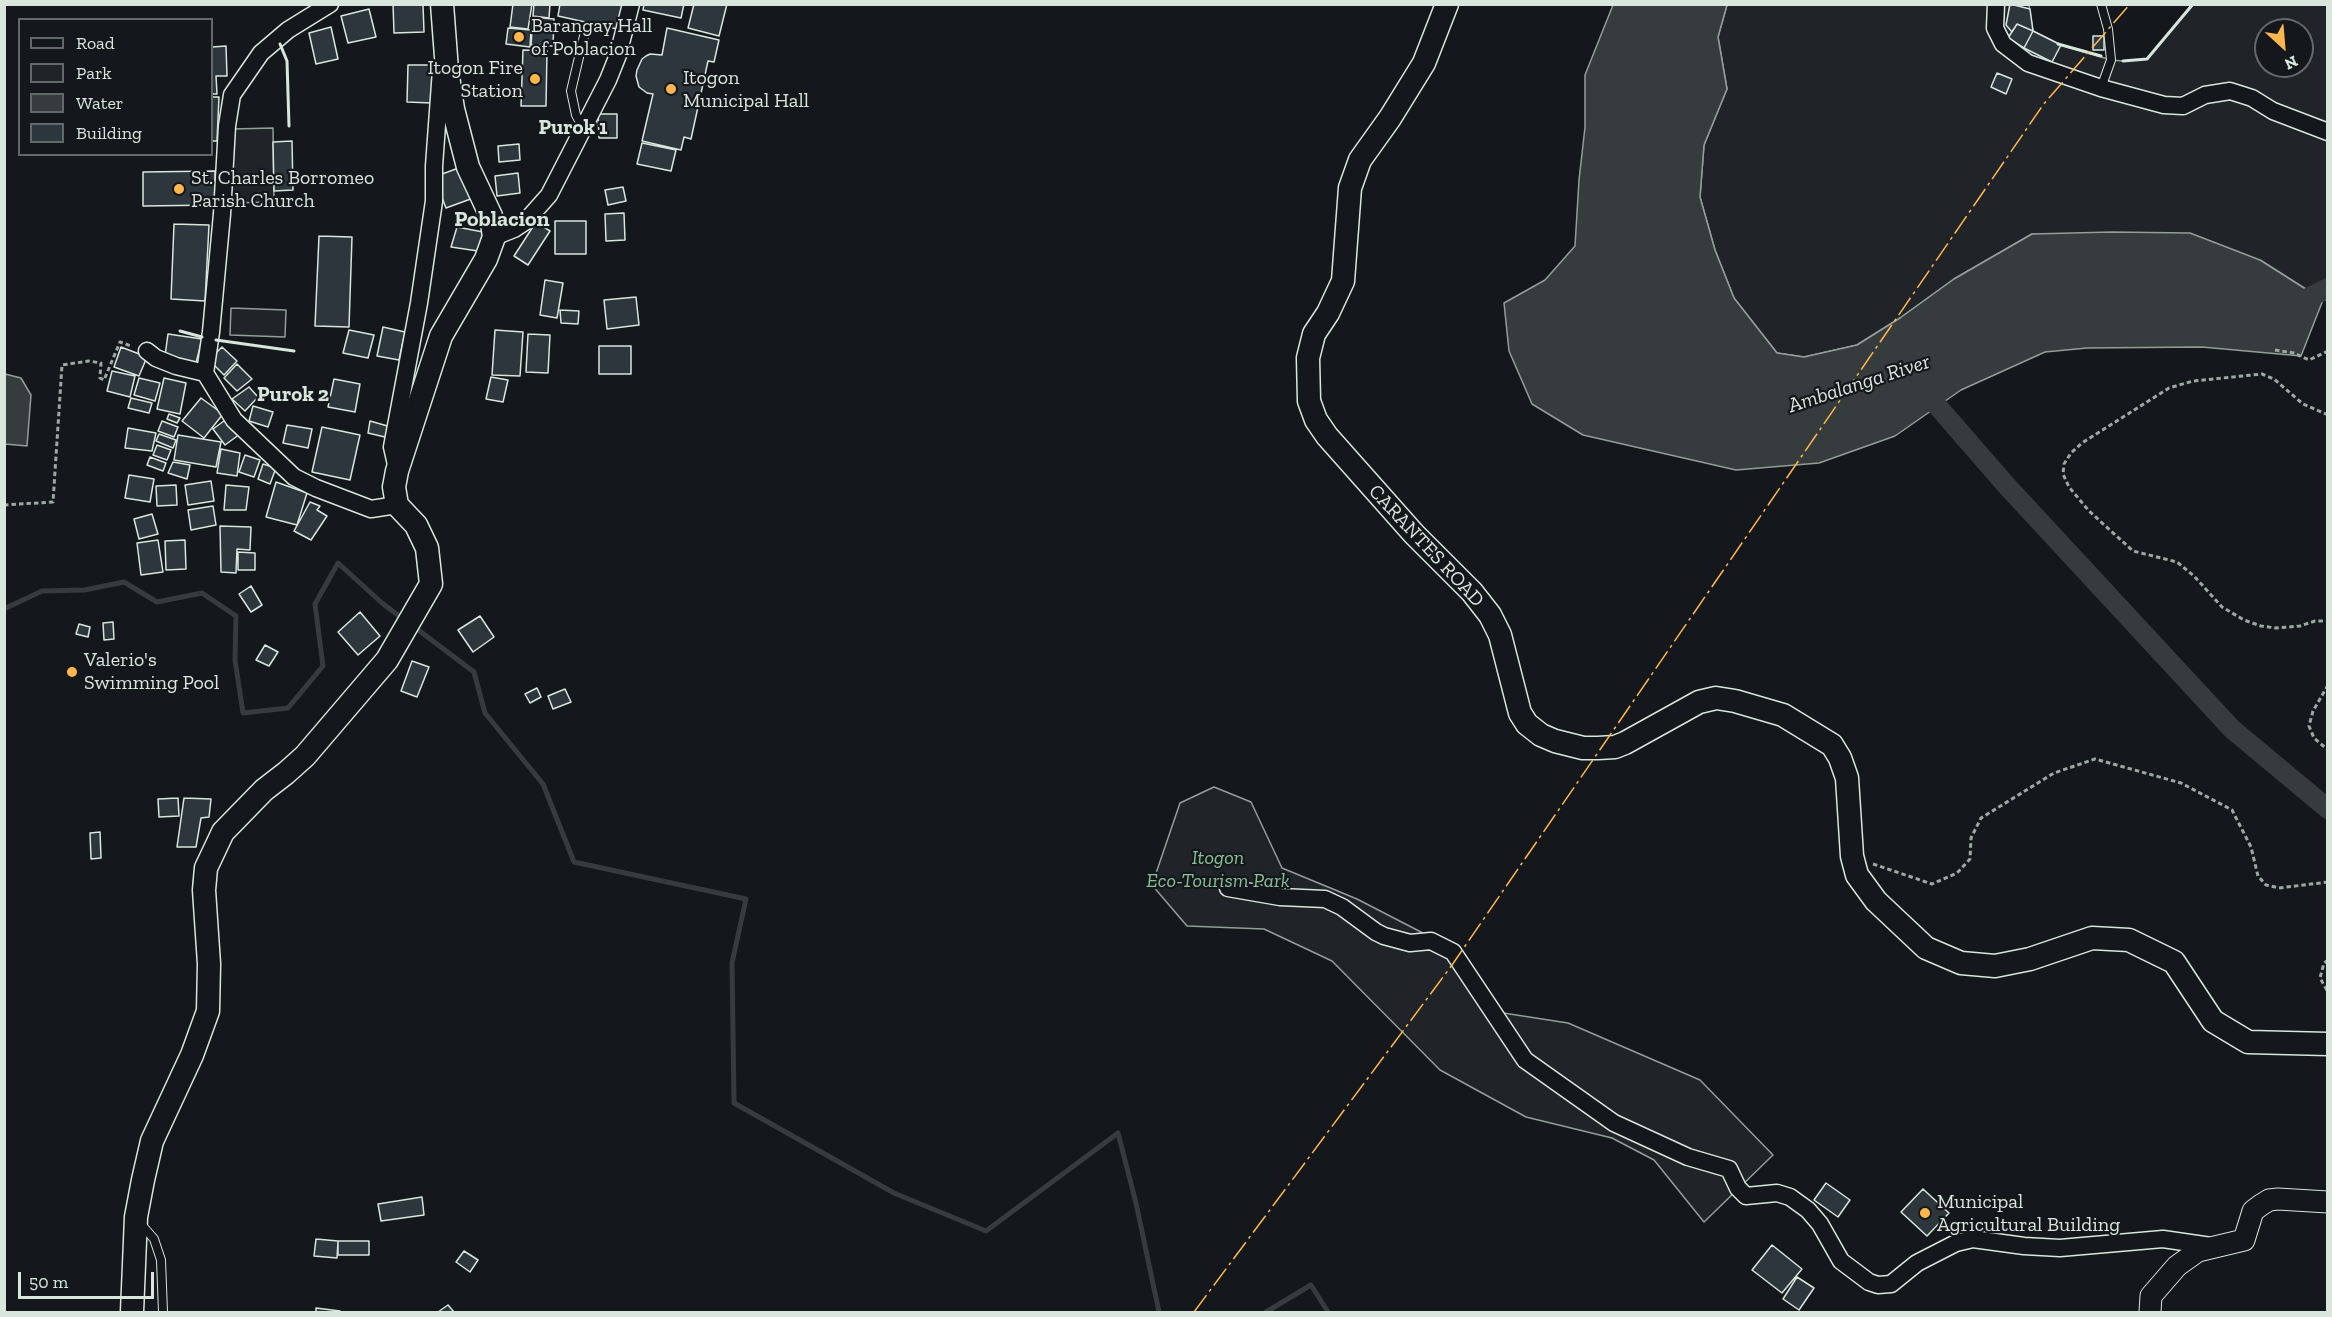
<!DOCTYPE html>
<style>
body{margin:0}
#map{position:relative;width:2332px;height:1317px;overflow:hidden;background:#14181c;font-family:"Zilla Slab",serif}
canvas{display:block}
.frame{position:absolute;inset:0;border:6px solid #d8e6dc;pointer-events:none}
.legend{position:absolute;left:18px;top:18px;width:195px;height:138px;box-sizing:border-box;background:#14181c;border:2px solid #626a69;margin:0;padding:8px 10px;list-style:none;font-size:18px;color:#d8e6dc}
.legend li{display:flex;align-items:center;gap:12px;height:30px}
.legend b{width:30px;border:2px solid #626a69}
.north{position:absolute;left:2254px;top:18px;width:60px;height:60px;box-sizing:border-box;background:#14181c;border:2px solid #626a69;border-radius:50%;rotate:154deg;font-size:16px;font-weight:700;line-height:24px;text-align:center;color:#d8e6dc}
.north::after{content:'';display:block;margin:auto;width:21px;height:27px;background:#ffb74d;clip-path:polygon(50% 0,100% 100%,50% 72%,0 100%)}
.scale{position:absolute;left:18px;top:1272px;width:136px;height:27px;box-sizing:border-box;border:3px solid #d8e6dc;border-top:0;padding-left:8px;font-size:18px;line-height:21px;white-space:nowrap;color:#d8e6dc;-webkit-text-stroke:4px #14181c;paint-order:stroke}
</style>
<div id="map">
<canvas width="2332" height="1317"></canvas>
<div class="frame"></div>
<ul class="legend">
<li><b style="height:8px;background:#14181c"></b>Road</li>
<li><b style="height:16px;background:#202428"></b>Park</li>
<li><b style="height:16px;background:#363b3e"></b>Water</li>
<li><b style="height:16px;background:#2c363c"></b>Building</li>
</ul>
<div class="north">N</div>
<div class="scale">50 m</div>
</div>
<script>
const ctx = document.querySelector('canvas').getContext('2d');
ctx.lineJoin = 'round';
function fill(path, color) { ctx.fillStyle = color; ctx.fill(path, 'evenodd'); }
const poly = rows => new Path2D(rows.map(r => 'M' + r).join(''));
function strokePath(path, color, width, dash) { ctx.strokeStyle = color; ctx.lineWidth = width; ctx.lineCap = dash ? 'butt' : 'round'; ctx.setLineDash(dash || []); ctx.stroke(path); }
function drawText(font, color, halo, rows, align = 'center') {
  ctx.font = font + ' "Zilla Slab",serif'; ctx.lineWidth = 4.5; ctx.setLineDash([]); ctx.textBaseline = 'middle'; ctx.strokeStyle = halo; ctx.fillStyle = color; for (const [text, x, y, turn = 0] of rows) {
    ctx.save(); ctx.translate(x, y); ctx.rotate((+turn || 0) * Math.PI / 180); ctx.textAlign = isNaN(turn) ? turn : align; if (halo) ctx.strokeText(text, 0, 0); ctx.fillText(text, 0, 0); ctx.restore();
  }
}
const green = poly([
 [1727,5,2029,5,2033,31,2061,45,2111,60,2123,61,2147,59,2193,5,2327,5,2327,300,2323,300,2260,260,2032,234,1954,279,1900,318,1857,345,1804,357,1777,353,1734,298,1715,250,1700,197,1704,145,1727,89,1718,37,1727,5],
 [2266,30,2302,30,2302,66,2266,66,2266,30],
 [273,128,274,202,231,203,231,129,273,128],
 [231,308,286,310,285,337,230,335,231,308],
 [1214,787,1251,802,1282,868,1357,899,1452,948,1497,1012,1568,1023,1700,1080,1773,1155,1704,1222,1654,1160,1612,1138,1526,1117,1440,1070,1332,961,1264,929,1187,926,1152,885,1180,803,1214,787]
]);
fill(green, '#202428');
strokePath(green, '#939e99', 1.5);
const water = poly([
 [1613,5,1727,5,1718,37,1727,89,1704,145,1700,197,1715,250,1734,298,1777,353,1804,357,1857,345,1900,318,1954,279,2032,234,2112,232,2190,233,2260,260,2323,300,2301,356,2202,347,2087,348,2045,352,1961,390,1895,436,1819,463,1736,470,1583,435,1532,404,1509,351,1504,303,1545,280,1575,246,1579,180,1585,127,1585,75,1613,5],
 [5,374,21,378,31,395,27,446,5,444,5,374]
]);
fill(water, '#363b3e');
strokePath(water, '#939e99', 1.5);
strokePath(poly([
 [4,609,42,591,85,590,124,582,157,602,202,593,236,616,235,660,243,713,288,708,323,666,315,604,338,563,382,603,403,619],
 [413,626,474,672,485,713,543,784,574,862,746,899,732,963,734,1103,894,1193,986,1231,1118,1133,1136,1203,1159,1312],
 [1266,1312,1311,1285,1328,1312]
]), '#363b3e', 5);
strokePath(poly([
 [2308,298,2328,288],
 [1920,386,2006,485,2232,729,2328,809]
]), '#363b3e', 20);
const building = poly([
 [393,4,423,4,424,32,394,33,393,4],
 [513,4,532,4,528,29,510,27,513,4],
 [534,4,550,4,549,18,533,16,534,4],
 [560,4,623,4,617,29,558,16,560,4],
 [644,4,684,4,681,18,643,10,644,4],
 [694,4,727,4,719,36,688,28,694,4],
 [2010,4,2030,9,2033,31,2017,24,2012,32,2006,25,2010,4],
 [369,9,376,37,348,43,341,16,369,9],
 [533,17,554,19,553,46,531,45,533,17],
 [2017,24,2033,31,2024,48,2008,38,2017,24],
 [331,27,338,59,316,64,309,33,331,27],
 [508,28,531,30,530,47,506,44,508,28],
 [667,28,719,40,714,62,708,61,691,139,684,137,681,150,642,141,653,94,647,93,639,87,636,76,637,70,642,59,646,56,650,54,662,55,667,28],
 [2033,31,2061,45,2052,62,2024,48,2033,31],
 [2093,36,2104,36,2104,50,2093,50,2093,36],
 [226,46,227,76,216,76,217,94,212,94,212,47,226,46],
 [523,50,547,51,546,106,521,106,523,50],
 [408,65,433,65,432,103,407,102,408,65],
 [1997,73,2012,79,2006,94,1991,87,1997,73],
 [212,97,219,97,217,141,212,141,212,97],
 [598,114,617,114,617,138,599,138,598,114],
 [292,141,293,190,274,191,273,142,292,141],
 [642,143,676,150,671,171,637,164,642,143],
 [519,144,520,160,499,162,498,146,519,144],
 [464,166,476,197,446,208,434,177,464,166],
 [215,171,215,205,143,206,143,172,215,171],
 [518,173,520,193,497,196,495,176,518,173],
 [623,187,626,201,608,205,605,190,623,187],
 [624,213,625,240,606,241,605,214,624,213],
 [555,221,586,221,586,254,555,254,555,221],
 [536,222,550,231,528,265,514,256,536,222],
 [174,224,209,225,205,301,171,299,174,224],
 [457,227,483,232,478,251,451,247,457,227],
 [319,236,352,237,349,327,315,326,319,236],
 [545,280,563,283,557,318,540,315,545,280],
 [636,297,639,325,607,329,604,300,636,297],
 [560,310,579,311,578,324,561,323,560,310],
 [383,327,405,332,399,360,377,356,383,327],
 [349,330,374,335,368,358,343,353,349,330],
 [495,330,523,332,520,376,492,375,495,330],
 [168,334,202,339,196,363,165,356,168,334],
 [528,334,550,335,548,373,526,372,528,334],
 [599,346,631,346,631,374,599,374,599,346],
 [121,347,147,357,139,376,114,367,121,347],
 [222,347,237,361,224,375,209,360,222,347],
 [237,364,252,379,237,391,224,378,237,364],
 [112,371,135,376,130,397,107,391,112,371],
 [491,377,508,380,503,402,486,399,491,377],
 [139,378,160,383,155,401,134,395,139,378],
 [164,378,186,383,180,414,157,409,164,378],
 [334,379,360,384,355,412,328,407,334,379],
 [249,387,258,397,245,411,232,399,249,387],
 [131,398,152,403,149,413,128,408,131,398],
 [201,398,223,414,204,438,182,421,201,398],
 [253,406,273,412,268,427,249,421,253,406],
 [169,414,180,418,177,423,167,419,169,414],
 [228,418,240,434,225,445,213,429,228,418],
 [162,421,178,427,174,437,158,431,162,421],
 [370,421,391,427,389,438,368,433,370,421],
 [287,425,312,429,308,448,283,443,287,425],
 [322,427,360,435,350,480,312,472,322,427],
 [128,428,156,433,152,451,125,448,128,428],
 [159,434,176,440,173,448,156,441,159,434],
 [178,435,221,442,216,467,174,460,178,435],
 [157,445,171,450,167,460,153,455,157,445],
 [221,449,240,453,237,476,217,473,221,449],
 [245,455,260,460,254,477,239,472,245,455],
 [150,457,166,463,163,471,147,465,150,457],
 [173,462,190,465,187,479,168,473,173,462],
 [263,464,276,468,270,484,258,479,263,464],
 [129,475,154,479,150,502,125,498,129,475],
 [211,481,214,501,188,505,185,485,211,481],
 [276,482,307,493,297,525,266,517,276,482],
 [176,485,177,505,157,506,156,486,176,485],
 [226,485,249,487,246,510,224,510,226,485],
 [310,502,320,506,317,510,327,516,311,540,294,531,310,502],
 [213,506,216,525,191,530,188,510,213,506],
 [152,514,158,534,139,539,134,519,152,514],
 [220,526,251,527,250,550,237,549,236,573,221,572,220,526],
 [158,540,163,572,141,575,137,543,158,540],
 [185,540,186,569,166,570,165,541,185,540],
 [238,552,255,553,255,570,238,570,238,552],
 [251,586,262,605,251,612,239,594,251,586],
 [360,612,380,636,358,655,338,632,360,612],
 [480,616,494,637,473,652,458,630,480,616],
 [113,622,114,639,104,640,103,623,113,622],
 [79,624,90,627,88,637,76,634,79,624],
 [265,645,278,652,269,666,256,660,265,645],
 [412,661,429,667,417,697,401,691,412,661],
 [537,688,541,697,530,703,525,694,537,688],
 [565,689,571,702,553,709,548,696,565,689],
 [178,798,179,816,159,817,158,799,178,798],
 [184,798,211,799,209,817,201,818,196,847,177,847,184,798],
 [100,832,101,858,91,859,90,833,100,832],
 [1826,1183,1850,1200,1838,1217,1814,1200,1826,1183],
 [1923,1189,1949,1213,1927,1236,1901,1212,1923,1189],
 [422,1197,424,1215,381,1221,378,1204,422,1197],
 [316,1239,338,1241,337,1258,314,1256,316,1239],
 [338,1241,369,1241,369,1255,338,1255,338,1241],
 [1772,1245,1802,1269,1782,1293,1752,1270,1772,1245],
 [464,1251,478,1260,470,1272,456,1262,464,1251],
 [1797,1277,1814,1288,1799,1310,1783,1299,1797,1277],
 [448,1305,454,1312,438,1312,448,1305],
 [316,1308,340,1311,340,1312,316,1312,316,1308]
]);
fill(building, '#2c363c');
strokePath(building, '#d8e6dc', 1.5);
const service = poly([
 [2101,88,2111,60,2108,29,2101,4],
 [583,128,576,115,571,91,584,36],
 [140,1223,154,1239,161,1260,163,1312]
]);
const minor = poly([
 [330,4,288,30,261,53,232,95,227,126,222,214,211,332,205,373,234,420,294,477,316,488,371,509,397,505],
 [1996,4,1995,28,2003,44,2028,63,2101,88,2164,105,2183,106,2205,95,2230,91,2252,98,2273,111,2328,132],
 [494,237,514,229,526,221,549,195,608,80,618,55,631,4],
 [147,351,156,358,176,366,205,373],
 [397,469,392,447,419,303,434,201,434,166,441,70],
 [1228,888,1280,897,1325,899,1342,907,1376,932,1384,936,1410,943,1431,941,1453,952,1525,1060,1614,1123,1688,1157,1729,1169,1738,1188,1746,1196,1777,1193,1790,1197,1808,1210,1820,1224,1841,1261,1869,1282,1878,1285,1891,1284,1917,1263,1956,1243,1973,1239,2024,1246,2060,1248,2163,1239,2211,1246]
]);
const tertiary = poly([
 [2150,1312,2151,1296,2177,1266,2198,1251,2244,1240,2253,1211,2261,1205,2269,1200,2278,1199,2328,1202]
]);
const secondary = poly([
 [1447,4,1424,63,1390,118,1360,160,1350,188,1343,281,1328,313,1314,334,1308,358,1309,401,1316,420,1327,436,1414,534,1472,592,1490,615,1500,635,1520,713,1527,724,1541,735,1555,741,1583,748,1598,748,1615,747,1625,743,1699,702,1716,698,1735,701,1783,715,1832,745,1840,758,1847,778,1852,856,1857,875,1876,901,1926,948,1961,963,1995,966,2030,959,2092,938,2129,940,2174,962,2213,1021,2248,1042,2328,1044],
 [132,1312,136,1217,143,1180,152,1141,192,1055,208,1011,209,964,204,890,206,868,223,832,264,790,286,773,305,756,387,660,431,584,427,548,416,525,397,505,394,487,397,471,441,336,486,259,494,237,491,216,468,167,453,109,447,70,442,4]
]);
strokePath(service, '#d8e6dc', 10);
strokePath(minor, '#d8e6dc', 19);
strokePath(tertiary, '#d8e6dc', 23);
strokePath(secondary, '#d8e6dc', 25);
strokePath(poly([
 [2275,350,2294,353,2309,360,2328,351],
 [2328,415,2303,404,2274,379,2262,374,2193,381,2169,388,2082,443,2071,453,2064,464,2063,474,2069,487,2089,511,2133,551,2177,562,2194,576,2222,607,2244,620,2261,626,2276,628,2300,626,2315,621,2328,621],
 [4,505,53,502,62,365,89,361,101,363,100,378,104,380,120,342,131,346],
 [2328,685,2313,711,2309,726,2314,738,2328,750],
 [1873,864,1932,884,1957,873,1970,859,1971,838,1981,818,2054,773,2095,759,2181,783,2232,810,2251,847,2258,876,2266,885,2279,888,2328,882],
 [2328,960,2324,963,2320,978,2328,992]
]), '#9da8a2', 3, [4.5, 3]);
strokePath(service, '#14181c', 8);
strokePath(minor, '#14181c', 16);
strokePath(tertiary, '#14181c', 21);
strokePath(secondary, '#14181c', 22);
strokePath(poly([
 [280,44,287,61,289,126],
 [2058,44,2101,56],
 [2123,61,2147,59,2193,4],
 [180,331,202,337],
 [216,340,294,351]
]), '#d8e6dc', 3);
strokePath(poly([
 [1194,1312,1452,965,2043,105,2130,4]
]), '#ffb74d', 1.5, [21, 4.5, 3, 4.5]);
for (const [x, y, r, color] of [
 [519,37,6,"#ffb74d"],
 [535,79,6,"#ffb74d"],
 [671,89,6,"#ffb74d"],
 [179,189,6,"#ffb74d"],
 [72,672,6,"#ffb74d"],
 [1925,1213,6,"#ffb74d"]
]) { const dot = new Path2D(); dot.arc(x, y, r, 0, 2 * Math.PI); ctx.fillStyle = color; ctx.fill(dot); strokePath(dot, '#14181c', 2); }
drawText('20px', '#d8e6dc', '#14181c', [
 ["Barangay Hall",531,26],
 ["of Poblacion",531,49],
 ["Itogon Fire",523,68,"right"],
 ["Station",523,91,"right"],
 ["Itogon",683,78],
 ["Municipal Hall",683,101],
 ["St. Charles Borromeo",191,178],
 ["Parish Church",191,201],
 ["Valerio's",84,660],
 ["Swimming Pool",84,683],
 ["Municipal",1937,1202],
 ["Agricultural Building",1937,1225]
], 'left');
drawText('20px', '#d8e6dc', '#14181c', [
 ["CARANTES ROAD",1426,546,47]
]);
drawText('italic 20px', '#8ac095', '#14181c', [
 ["Itogon",1218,858],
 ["Eco-Tourism Park",1218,881]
]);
drawText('bold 21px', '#d8e6dc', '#14181c', [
 ["Purok 1",573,128],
 ["Purok 2",293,395]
]);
drawText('italic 21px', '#d8e6dc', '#14181c', [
 ["Ambalanga River",1859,384,-18]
]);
drawText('bold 22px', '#d8e6dc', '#14181c', [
 ["Poblacion",502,220]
]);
</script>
